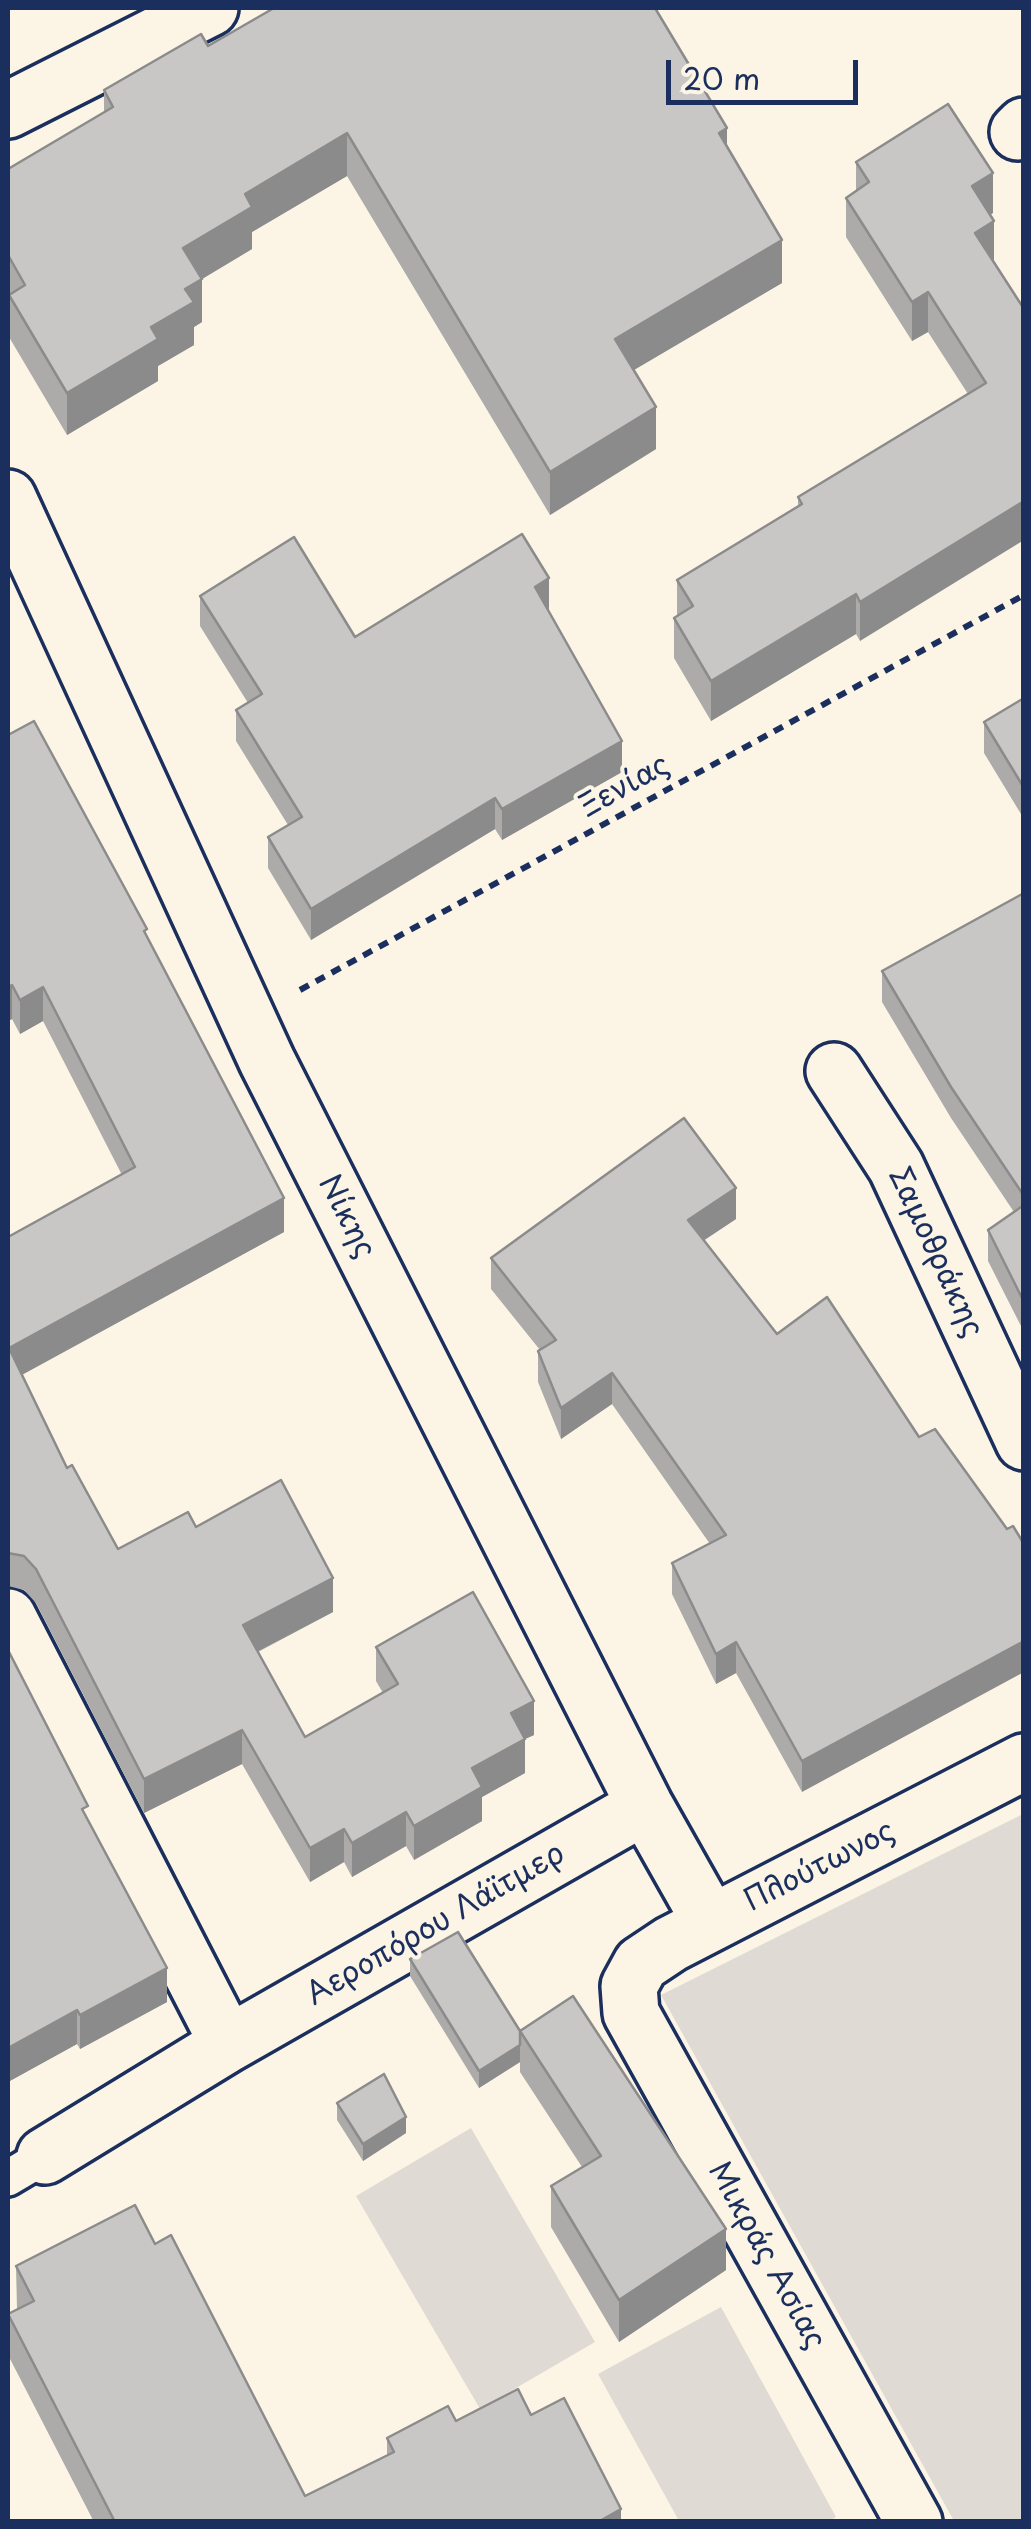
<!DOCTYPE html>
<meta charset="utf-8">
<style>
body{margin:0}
#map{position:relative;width:1031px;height:2529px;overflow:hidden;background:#fcf5e5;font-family:"Playpen Sans",sans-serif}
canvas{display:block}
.frame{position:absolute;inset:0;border:10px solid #1b2f5e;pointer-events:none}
.scale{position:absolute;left:666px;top:60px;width:192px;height:45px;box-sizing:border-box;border:5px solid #1b2f5e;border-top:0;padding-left:12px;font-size:30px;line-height:35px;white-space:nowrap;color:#1b2f5e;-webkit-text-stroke:8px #fcf5e5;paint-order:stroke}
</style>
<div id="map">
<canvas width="1031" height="2529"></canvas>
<div class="frame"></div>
<div class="scale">20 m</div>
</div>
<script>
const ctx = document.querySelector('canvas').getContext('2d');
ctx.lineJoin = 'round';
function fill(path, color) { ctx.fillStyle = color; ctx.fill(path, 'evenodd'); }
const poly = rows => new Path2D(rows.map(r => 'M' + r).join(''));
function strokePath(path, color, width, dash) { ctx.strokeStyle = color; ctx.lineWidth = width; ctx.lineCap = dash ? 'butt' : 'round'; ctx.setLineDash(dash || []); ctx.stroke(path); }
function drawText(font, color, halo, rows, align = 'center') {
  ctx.font = font + ' "Playpen Sans",sans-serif'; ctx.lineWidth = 8; ctx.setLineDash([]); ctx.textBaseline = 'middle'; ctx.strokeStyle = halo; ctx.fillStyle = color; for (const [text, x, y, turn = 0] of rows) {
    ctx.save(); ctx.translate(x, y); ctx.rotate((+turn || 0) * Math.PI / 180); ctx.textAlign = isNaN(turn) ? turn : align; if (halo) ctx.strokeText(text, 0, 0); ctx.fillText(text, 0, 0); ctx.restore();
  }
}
fill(poly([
 [1023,1814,1023,2521,954,2521,661,1995],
 [471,2128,595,2342,480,2409,356,2196],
 [721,2307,836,2517,829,2521,679,2521,598,2374]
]), '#dfdbd4');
const service = poly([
 [8,2178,45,2156]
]);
const minor = poly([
 [8,110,210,8],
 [1018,132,1024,126],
 [8,498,267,1061,645,1806,711,1923],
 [834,1071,896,1167,1024,1442],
 [8,1617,228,2044],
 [45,2156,228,2044,645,1806],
 [914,2522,631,2013,629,1986,641,1964,671,1944,1024,1762]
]);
strokePath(service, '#1b2f5e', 42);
strokePath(minor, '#1b2f5e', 62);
strokePath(poly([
 [300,990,1024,595]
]), '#1b2f5e', 6, [10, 8]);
strokePath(service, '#fcf5e5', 35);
strokePath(minor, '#fcf5e5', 55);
fill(poly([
 [208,46,727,146,782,283,634,370,656,449,550,515,347,176,252,232,252,249,202,279,202,322,194,327,194,345,158,366,158,381,67,435,9,337,8,169,104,113,104,90],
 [856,162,993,213,990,214,993,261,1024,309,860,641,856,634,711,721,674,658,674,618,677,617,677,580,798,506,798,497,968,394,928,332,912,341,846,237,846,198,856,191],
 [200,596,355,637,549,609,548,610,622,772,502,840,495,829,311,940,268,868,268,837,288,825,236,741,236,710,248,703,200,626],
 [1024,698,1024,819,984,753,984,722],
 [8,735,147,938,284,1232,22,1374,67,1468,118,1549,196,1527,333,1612,258,1652,305,1737,383,1693,376,1681,376,1647,534,1735,525,1739,525,1773,482,1797,482,1821,414,1860,406,1846,352,1877,344,1862,310,1882,242,1764,144,1813,36,1603,24,1590,8,1586,8,1237,122,1175,43,1021,20,1034,12,1019,8,1021],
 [1024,893,1024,1332,988,1261,988,1230,1014,1212,951,1118,882,1002,882,971],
 [736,1219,704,1240,777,1334,827,1297,802,1792,736,1673,716,1684,672,1594,672,1563,710,1544,612,1404,561,1439,538,1382,538,1351,540,1350,491,1289,491,1258],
 [8,1650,88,1820,167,2002,80,2049,77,2044,8,2082],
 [410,1959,520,2031,726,2270,619,2342,551,2227,551,2186,582,2167,520,2072,520,2062,479,2088,410,1976],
 [337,2103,406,2133,363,2161,337,2120],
 [155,2244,305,2496,387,2455,387,2438,456,2421,531,2415,621,2522,94,2522,8,2355,8,2314,17,2309,16,2266]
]), '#acabaa');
fill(poly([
 [727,128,727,171,719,133],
 [347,133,347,176,252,232,252,249,202,279,202,322,194,327,194,345,158,366,158,381,67,435,67,393,151,327,183,248,245,194],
 [993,173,993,213,972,226,972,186],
 [994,221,994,260,975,273,975,233],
 [782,240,782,283,615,381,615,339],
 [928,292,928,332,912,341,912,302],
 [656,407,656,449,550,515,550,472],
 [1024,501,1024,540,860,641,860,602],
 [549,578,549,609,535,618,535,587],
 [856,594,856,634,711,721,711,681],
 [622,741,622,772,502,840,502,809],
 [495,798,495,829,311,940,311,909],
 [12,985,12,1019,8,1021,8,987],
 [43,987,43,1021,20,1034,20,1000],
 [736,1188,736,1219,688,1251,688,1220],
 [284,1198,284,1232,9,1382,9,1348],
 [612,1373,612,1404,561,1439,561,1408],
 [333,1578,333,1612,243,1659,243,1625],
 [1024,1641,1024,1672,802,1792,802,1761],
 [736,1642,736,1673,716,1684,716,1654],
 [534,1701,534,1735,525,1739,525,1773,482,1797,482,1821,414,1860,414,1826,472,1768,511,1713],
 [242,1730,242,1764,144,1813,144,1779],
 [406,1812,406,1846,352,1877,352,1843],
 [344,1829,344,1862,310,1882,310,1848],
 [167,1968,167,2002,80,2049,80,2015],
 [77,2010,77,2044,8,2082,8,2048],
 [520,2045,520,2062,479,2088,479,2071],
 [406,2117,406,2133,363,2161,363,2144],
 [726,2229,726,2270,619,2342,619,2300],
 [621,2509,621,2522,598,2522]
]), '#8c8b8b');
const building = poly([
 [274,8,655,8,727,128,719,133,782,240,615,339,656,407,550,472,347,133,245,194,252,207,183,248,202,279,185,289,194,302,151,327,158,339,67,393,9,295,25,285,8,255,8,169,113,107,104,90,201,34,208,46,274,8],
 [948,104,993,173,972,186,994,221,975,233,1024,309,1024,501,860,602,856,594,711,681,674,618,693,606,677,580,802,504,798,497,986,383,928,292,912,302,846,198,869,182,856,162,948,104],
 [522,534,549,578,535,587,622,741,502,809,495,798,311,909,268,837,302,817,236,710,262,694,200,596,294,537,355,637,522,534],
 [1024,698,1024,788,984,722,1024,698],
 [34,721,147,929,144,931,284,1198,9,1348,67,1468,72,1465,118,1549,188,1512,196,1527,281,1480,333,1578,243,1625,305,1737,398,1684,376,1647,473,1592,534,1701,511,1713,525,1739,472,1768,482,1787,414,1826,406,1812,352,1843,344,1829,310,1848,242,1730,144,1779,36,1569,24,1556,8,1553,8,1237,135,1167,43,987,20,1000,12,985,8,987,8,735,34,721],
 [1024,893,1024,1196,951,1087,882,971,1024,893],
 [684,1118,736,1188,688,1220,777,1334,827,1297,919,1437,935,1429,1007,1529,1013,1526,1024,1544,1024,1641,802,1761,736,1642,716,1654,672,1563,726,1535,612,1373,561,1408,538,1351,556,1340,491,1258,684,1118],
 [1024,1205,1024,1302,988,1230,1024,1205],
 [8,1650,88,1806,82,1809,167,1968,80,2015,77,2010,8,2048,8,1650],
 [458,1932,520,2031,520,2045,479,2071,410,1959,458,1932],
 [573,1996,726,2229,619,2300,551,2186,601,2156,520,2031,573,1996],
 [384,2074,406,2117,363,2144,337,2103,384,2074],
 [135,2205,155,2244,171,2235,305,2496,394,2452,387,2438,448,2406,456,2421,518,2389,531,2415,564,2398,621,2509,598,2522,115,2522,8,2314,34,2301,16,2266,135,2205]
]);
fill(building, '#c8c7c6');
strokePath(building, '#8c8b8b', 2.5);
drawText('30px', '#1b2f5e', '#fcf5e5', [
 ["Ξενίας",625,787,-29],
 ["Νίκης",346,1217,63],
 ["Σαμοθράκης",935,1253,65],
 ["Πλούτωνος",820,1867,-27],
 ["Αεροπόρου Λάϊτμερ",436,1925,-30],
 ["Μικράς Ασίας",766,2256,61]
]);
</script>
